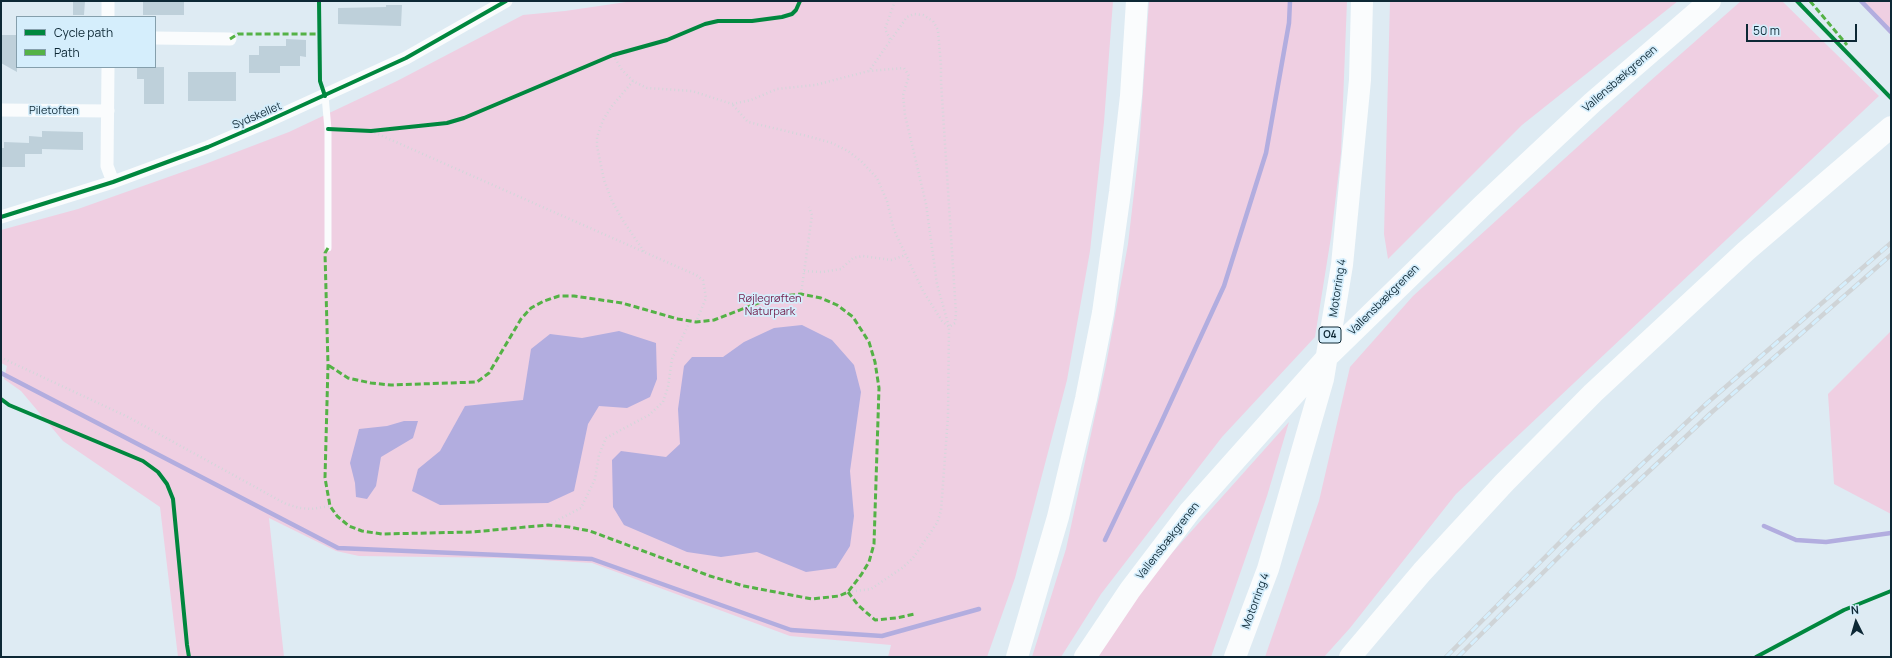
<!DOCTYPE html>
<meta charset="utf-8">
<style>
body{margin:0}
#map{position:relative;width:1892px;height:658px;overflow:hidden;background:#deebf3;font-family:Manrope,sans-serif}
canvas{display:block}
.frame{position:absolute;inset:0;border:2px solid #0d2835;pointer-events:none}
.legend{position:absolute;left:16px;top:16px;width:140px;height:52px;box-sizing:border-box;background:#d5eefc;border:1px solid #859fac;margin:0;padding:5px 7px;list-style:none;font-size:12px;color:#0d2835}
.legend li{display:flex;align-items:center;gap:8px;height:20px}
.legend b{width:20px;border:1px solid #859fac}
.north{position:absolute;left:1836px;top:602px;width:40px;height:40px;-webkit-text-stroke:3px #d5eefc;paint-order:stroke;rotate:355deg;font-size:11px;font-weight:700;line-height:16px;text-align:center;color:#0d2835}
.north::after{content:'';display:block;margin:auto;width:14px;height:18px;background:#0d2835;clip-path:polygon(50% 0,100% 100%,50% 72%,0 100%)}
.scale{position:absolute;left:1746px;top:24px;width:111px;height:18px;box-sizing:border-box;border:2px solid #0d2835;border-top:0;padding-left:5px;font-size:12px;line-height:14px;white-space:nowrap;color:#0d2835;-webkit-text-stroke:3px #d5eefc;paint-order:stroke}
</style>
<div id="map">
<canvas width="1892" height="658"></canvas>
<div class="frame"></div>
<ul class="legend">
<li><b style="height:5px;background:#00873e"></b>Cycle path</li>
<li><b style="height:5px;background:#54b246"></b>Path</li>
</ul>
<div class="north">N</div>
<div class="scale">50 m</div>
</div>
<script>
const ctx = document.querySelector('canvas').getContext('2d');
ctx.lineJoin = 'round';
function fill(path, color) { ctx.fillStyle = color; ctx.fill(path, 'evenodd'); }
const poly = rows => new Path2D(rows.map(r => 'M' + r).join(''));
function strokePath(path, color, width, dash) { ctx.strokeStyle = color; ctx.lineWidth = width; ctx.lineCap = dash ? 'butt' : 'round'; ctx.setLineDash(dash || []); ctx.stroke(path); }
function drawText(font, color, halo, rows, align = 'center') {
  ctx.font = font + ' Manrope,sans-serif'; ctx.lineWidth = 3.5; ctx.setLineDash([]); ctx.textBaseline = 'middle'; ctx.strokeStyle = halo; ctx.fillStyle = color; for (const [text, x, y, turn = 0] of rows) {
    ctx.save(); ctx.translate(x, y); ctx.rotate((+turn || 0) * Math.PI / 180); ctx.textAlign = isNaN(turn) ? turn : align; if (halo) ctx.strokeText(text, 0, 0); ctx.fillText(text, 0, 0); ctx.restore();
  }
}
fill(poly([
 [633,1,1113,1,1104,122,1090,251,1067,380,1015,578,987,657,888,657,891,645,790,636,592,563,508,558,359,556,336,551,269,518,284,657,178,657,160,507,63,441,21,391,4,379,7,366,1,363,1,230,78,209,205,164,289,132,397,81,523,15,565,11],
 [1149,1,1347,1,1341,153,1331,237,1315,337,1222,437,1101,594,1061,657,1032,657,1066,549,1106,365,1128,244,1139,150],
 [1390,1,1678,1,1522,125,1388,259,1384,234],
 [1741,1,1782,1,1879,96,1456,494,1350,628,1324,657,1265,657,1319,501,1350,367,1413,296,1649,82],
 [1859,1,1891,1,1891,35],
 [1891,331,1891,514,1834,484,1828,394],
 [1289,422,1267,496,1211,657,1098,657,1137,592]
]), '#efcfe2');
fill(poly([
 [802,325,832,340,854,365,861,392,850,471,854,516,850,546,836,568,806,572,757,552,721,557,687,552,624,525,613,507,612,460,621,451,666,457,680,444,678,409,684,366,692,357,723,357,744,342,774,328],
 [619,331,656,343,657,379,650,397,627,408,599,406,588,424,574,491,548,503,440,505,412,491,418,469,440,451,465,406,523,400,531,349,550,334,582,338],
 [404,421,418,421,413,438,381,457,376,486,367,499,356,497,355,483,350,463,359,429,387,426]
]), '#b2addf');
strokePath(poly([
 [1861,1,1891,32],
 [1,373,338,548,592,559,791,630,882,636,979,609],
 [1764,526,1796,540,1826,542,1891,533],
 [1105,540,1160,425,1224,286,1266,153,1289,23,1290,1]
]), '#b2addf', 4.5);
fill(poly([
 [73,1,85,1,84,15,73,15],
 [143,1,184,1,184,15,143,15],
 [386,5,402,5,401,26,338,24,338,8,386,7],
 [1,35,17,35,17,72,1,63],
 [286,39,306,40,306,57,300,56,300,66,280,66,280,73,249,73,249,55,259,55,259,46,286,46],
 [137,67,164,67,164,104,144,104,144,79,137,79],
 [188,72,236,72,236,101,188,101],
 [42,131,83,132,83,150,42,149,42,154,25,154,25,167,1,167,1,148,4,148,4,142,29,143,29,136,42,137]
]), '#bed0da');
strokePath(poly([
 [890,39,885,29,895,1],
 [613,55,622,70,633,81,647,88,692,91,732,104,751,100,777,89,815,85,869,71,907,17,914,14,923,15,933,21,938,30,941,66,941,82,956,313,955,323,949,327,942,321,923,291,894,230,887,201,877,178,861,161,848,151,832,143,811,137,748,122,732,104],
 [633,81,612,106,603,120,597,137,597,146,604,180,612,201,622,219,645,253],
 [371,131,696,275,703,280,706,298,696,322],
 [804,271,822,272,841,269,853,258,863,256,891,260,906,255],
 [801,294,812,215,809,207],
 [4,359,128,417,286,504,300,508,311,509,330,506],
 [548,525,581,508,595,479,599,455,606,438,649,415,663,402,668,387,672,359,690,321],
 [848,592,871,589,902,568,913,558,937,523,941,511,948,416,949,327,937,284,926,204,905,115,903,95,909,76,904,68,869,71]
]), '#d2d7da', 2.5, [1, 3]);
strokePath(poly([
 [325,96,328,129,328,248]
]), '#fafcfd', 7);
strokePath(poly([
 [108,17,108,1],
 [155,38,230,39],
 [108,67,107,166,113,182],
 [1,110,108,111],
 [1,217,113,182,208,147,259,125,406,58,506,1]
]), '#fafcfd', 13);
strokePath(poly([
 [1017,657,1058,517,1086,399,1103,313,1120,192,1131,96,1137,1],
 [1085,657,1130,590,1190,511,1330,354,1482,206,1593,102,1710,1],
 [1235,657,1268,569,1323,379,1342,265,1360,80,1362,1],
 [1350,657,1422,572,1504,483,1593,393,1746,251,1891,127]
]), '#fafcfd', 22);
const rail = poly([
 [1446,657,1574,528,1706,404,1891,243],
 [1458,657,1581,535,1712,412,1891,255]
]);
strokePath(rail, '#cfd4d7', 4.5);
strokePath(rail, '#d5eefc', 3, [9]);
strokePath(poly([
 [1810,1,1847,45],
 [230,39,238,34,319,34],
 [328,248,325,253,328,365,325,478,330,506,337,516,349,526,362,531,382,534,472,532,548,525,569,527,590,531,710,576,744,586,812,599,839,596,848,592,861,575,869,562,874,544,879,388,875,362,869,342,853,317,837,305,821,298,801,294,783,296,766,300,714,320,696,322,678,319,622,303,574,296,559,296,544,301,531,308,521,319,489,373,477,382,391,385,371,383,348,378,328,365],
 [848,592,858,605,875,620,896,618,915,614]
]), '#54b246', 3, [6, 3]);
strokePath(poly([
 [319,1,320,81,325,96],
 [1797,1,1891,98],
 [328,129,371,131,447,123,464,118,613,55,667,40,705,24,718,21,752,21,782,17,792,14,796,10,800,1],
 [1,217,113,182,208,147,259,125,406,58,506,1],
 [1,399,9,405,143,461,158,472,167,484,173,499,187,645,189,657],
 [1756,657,1844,610,1891,591]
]), '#00873e', 4);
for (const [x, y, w] of [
 [1330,335,22]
]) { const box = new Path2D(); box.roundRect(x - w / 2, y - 8, w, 16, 3); ctx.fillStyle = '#d5eefc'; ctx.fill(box); strokePath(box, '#0d2835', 1); }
drawText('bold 10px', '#0d2835', null, [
 ["O4",1330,335]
]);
drawText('11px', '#0d2835', '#d5eefc', [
 ["Vallensbækgrenen",1620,79,-41],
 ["Piletoften",54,111],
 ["Sydskellet",257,116,-23],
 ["Motorring 4",1338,288,-81],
 ["Vallensbækgrenen",1384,300,-45],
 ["Vallensbækgrenen",1168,541,-52],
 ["Motorring 4",1256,601,-70]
]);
drawText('11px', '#731e4c', '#d5eefc', [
 ["Røjlegrøften",770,299],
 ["Naturpark",770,312]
]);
</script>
